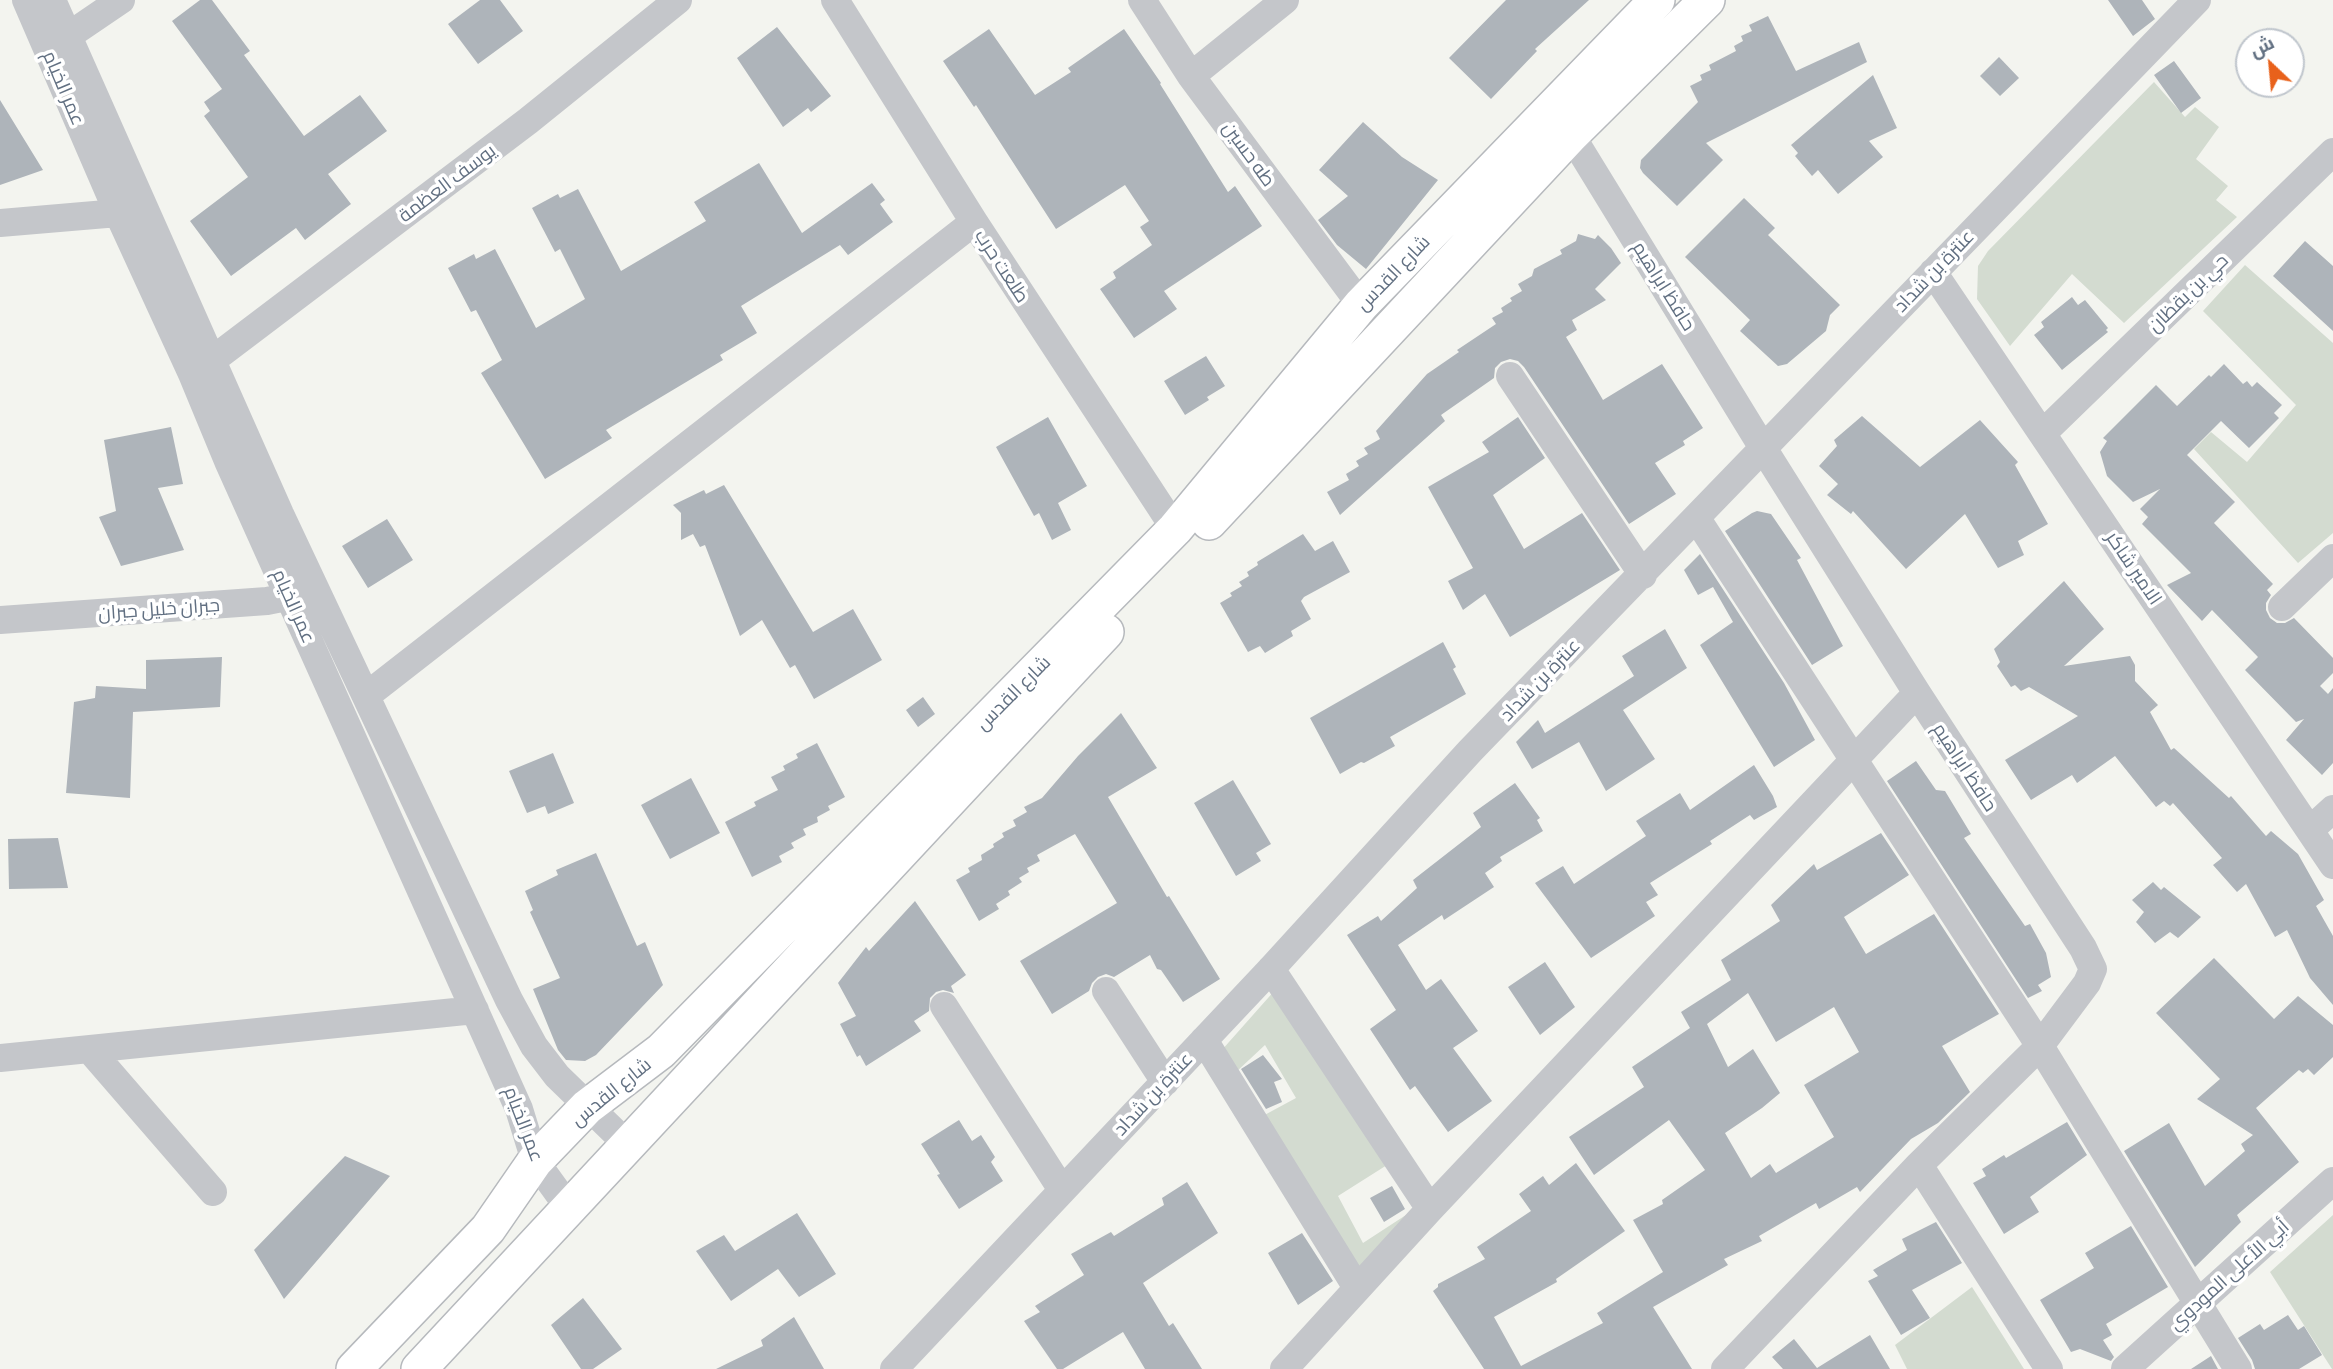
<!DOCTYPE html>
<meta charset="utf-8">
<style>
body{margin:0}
#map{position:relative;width:2333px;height:1369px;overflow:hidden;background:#f3f4ef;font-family:Barlow,Cairo,sans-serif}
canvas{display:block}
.north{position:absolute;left:2235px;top:28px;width:70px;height:70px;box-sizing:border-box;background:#fff;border:2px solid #c0c6cd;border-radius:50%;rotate:334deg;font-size:19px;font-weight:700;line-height:28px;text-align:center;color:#627082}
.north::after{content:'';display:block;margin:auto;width:24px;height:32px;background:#e8611b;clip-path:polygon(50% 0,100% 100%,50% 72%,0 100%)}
</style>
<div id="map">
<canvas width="2333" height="1369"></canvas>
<div class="north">ش</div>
</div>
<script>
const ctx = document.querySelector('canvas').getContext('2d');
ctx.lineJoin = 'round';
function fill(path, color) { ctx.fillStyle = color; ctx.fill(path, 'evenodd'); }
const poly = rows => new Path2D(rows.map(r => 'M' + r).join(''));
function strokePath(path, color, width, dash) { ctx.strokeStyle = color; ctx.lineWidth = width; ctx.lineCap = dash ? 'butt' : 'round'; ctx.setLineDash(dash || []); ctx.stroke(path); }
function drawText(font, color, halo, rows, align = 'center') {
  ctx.font = font + ' Barlow,Cairo,sans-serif'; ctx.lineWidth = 7; ctx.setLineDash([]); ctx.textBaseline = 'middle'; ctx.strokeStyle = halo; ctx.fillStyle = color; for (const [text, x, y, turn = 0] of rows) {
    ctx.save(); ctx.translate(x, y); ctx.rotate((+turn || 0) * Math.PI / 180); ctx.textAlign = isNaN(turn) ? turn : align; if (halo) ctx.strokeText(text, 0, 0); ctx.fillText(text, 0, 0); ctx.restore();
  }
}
fill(poly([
 [2154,82,2185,117,2195,107,2219,127,2196,159,2228,186,2216,200,2237,217,2124,323,2072,274,2010,346,1977,299,1978,266,1988,251],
 [2245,265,2333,343,2333,533,2298,563,2194,449,2211,432,2247,462,2296,405,2203,311],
 [1276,989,1387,1165,1338,1196,1363,1243,1409,1213,1357,1272,1259,1118,1296,1098,1265,1045,1235,1073,1221,1051],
 [2333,1215,2333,1369,2332,1369,2270,1272],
 [1972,1287,2024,1369,1907,1369,1895,1345]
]), '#d3dbd0');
fill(poly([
 [200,0,212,0,250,51,244,55,304,136,360,95,387,131,328,174,351,204,305,240,296,228,231,276,190,221,248,177,204,116,210,111,204,102,222,89,172,21],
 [480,0,500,0,523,31,478,64,448,24],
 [1506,0,1589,0,1535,49,1537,51,1491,99,1449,58],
 [2108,0,2142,0,2155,19,2133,36],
 [1768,16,1796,71,1859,42,1867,62,1706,143,1723,160,1677,206,1643,173,1640,168,1641,160,1698,102,1690,86,1702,80,1700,75,1711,70,1709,65,1736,51,1734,46,1743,41,1741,36,1752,31,1749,25],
 [777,27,831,96,811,112,808,108,783,127,737,58],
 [989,29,1035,95,1071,72,1068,68,1124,29,1161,83,1160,84,1228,192,1235,186,1262,226,1164,291,1177,309,1134,338,1100,289,1116,278,1113,272,1152,245,1140,227,1149,221,1125,185,1056,229,976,105,974,107,943,61],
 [1999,57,2019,78,2000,96,1980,76],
 [2174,61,2201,98,2181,113,2154,75],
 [1873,75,1897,128,1869,141,1883,157,1838,194,1818,170,1812,176,1795,156,1798,153,1791,145],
 [0,100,43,170,0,185],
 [1363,122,1402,157,1438,180,1366,269,1337,245,1318,220,1348,196,1319,170],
 [759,163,802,233,872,183,885,200,880,204,893,222,848,255,840,245,741,306,757,333,720,355,723,360,606,430,612,438,545,479,481,373,502,360,476,310,471,312,448,268,474,254,476,259,495,249,536,328,585,299,560,249,555,252,532,208,558,194,560,198,578,189,621,271,706,221,694,202],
 [1744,198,1775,228,1768,235,1840,305,1830,315,1826,331,1787,364,1778,366,1740,331,1750,320,1685,257],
 [1578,234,1595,239,1598,235,1611,248,1621,263,1595,289,1606,300,1572,320,1577,330,1566,337,1603,400,1662,364,1703,428,1683,441,1685,445,1655,463,1676,494,1629,524,1524,367,1518,361,1510,359,1501,362,1495,368,1494,378,1441,415,1445,421,1340,515,1327,492,1349,480,1346,474,1359,466,1356,461,1368,454,1364,448,1380,439,1376,431,1427,374,1459,352,1457,350,1496,324,1492,318,1503,312,1501,308,1512,301,1510,298,1522,291,1518,284,1532,276,1534,269,1562,254,1560,250,1576,241],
 [2305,241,2333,266,2333,331,2273,276],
 [2072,297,2078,305,2085,300,2108,328,2106,330,2108,332,2062,370,2034,335,2044,327,2041,322],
 [1206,356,1225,386,1207,397,1209,400,1185,415,1164,381],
 [2224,364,2243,384,2247,381,2252,387,2257,382,2282,405,2274,413,2279,418,2249,448,2221,421,2187,455,2235,502,2214,523,2273,584,2267,590,2271,595,2266,603,2266,610,2270,618,2277,623,2285,623,2294,618,2333,658,2333,673,2320,686,2328,694,2333,688,2333,763,2322,775,2286,740,2304,719,2296,722,2245,670,2258,657,2212,610,2202,621,2167,585,2191,573,2142,524,2148,517,2140,509,2160,489,2133,502,2107,476,2100,452,2107,441,2103,438,2156,385,2177,406,2209,375,2211,377],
 [1862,416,1920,467,1980,420,2018,462,2015,465,2048,524,2018,541,2024,555,1998,568,1965,514,1906,569,1853,511,1851,514,1827,495,1838,484,1819,466,1837,446,1834,440],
 [1048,417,1087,486,1058,503,1071,530,1052,540,1039,513,1034,516,996,447],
 [1518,417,1545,458,1493,495,1524,549,1582,513,1620,570,1510,637,1485,594,1463,610,1448,581,1473,568,1428,487,1489,452,1482,442],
 [171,427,183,484,158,488,184,550,121,566,99,517,116,511,104,440],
 [724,485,813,632,853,609,882,660,814,699,795,665,790,668,762,620,740,636,705,545,700,547,693,534,681,540,681,513,673,505,704,490,706,494],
 [1757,511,1771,514,1801,558,1797,560,1843,646,1812,665,1725,531,1752,513],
 [387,519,413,560,368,588,342,546],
 [1303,534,1315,551,1333,541,1350,572,1304,597,1301,601,1311,619,1291,631,1293,636,1265,653,1260,646,1248,652,1220,603,1232,596,1230,593,1242,586,1239,582,1249,576,1247,572,1258,565,1257,562],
 [1700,554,1784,683,1815,740,1774,767,1700,645,1733,622,1713,587,1698,595,1684,570],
 [2064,581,2104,629,2064,666,2130,656,2135,665,2135,681,2158,705,2150,712,2171,750,2174,748,2229,798,2231,796,2266,836,2271,831,2298,854,2324,900,2316,906,2333,936,2333,1005,2310,978,2287,930,2275,937,2246,884,2237,892,2213,865,2222,858,2173,803,2170,806,2164,801,2156,807,2115,756,2077,783,2072,775,2031,800,2005,760,2078,716,2029,687,2021,691,2015,685,2011,687,1997,666,2000,662,1994,649],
 [1665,629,1687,668,1623,710,1655,759,1606,791,1579,742,1532,769,1516,742,1538,720,1545,733,1634,676,1622,656],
 [1443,642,1456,667,1453,669,1466,694,1390,737,1395,746,1364,763,1361,762,1340,774,1310,718],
 [222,657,220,707,133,712,130,798,66,793,74,702,95,698,96,686,146,689,146,660],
 [923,697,935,714,918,727,906,710],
 [1121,713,1157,768,1108,797,1167,897,1169,896,1220,979,1183,1002,1161,970,1157,969,1150,955,1114,977,1106,974,1098,977,1092,983,1089,991,1052,1014,1020,961,1117,903,1075,834,1037,855,1040,861,1027,868,1029,872,1019,878,1022,882,1008,891,1010,895,996,904,999,909,979,921,956,880,970,872,968,868,982,860,981,855,994,847,993,844,1004,837,1002,833,1016,826,1013,820,1027,812,1024,807,1042,798,1078,756],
 [817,743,845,797,828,806,830,810,817,817,818,822,803,829,806,835,791,843,794,848,779,856,782,862,752,877,725,822,756,806,754,802,778,790,771,777,785,770,783,766,798,758,796,754],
 [553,753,574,803,548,814,545,806,527,813,509,771],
 [1916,761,1936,790,1945,791,1971,834,1964,838,2025,926,2030,924,2046,953,2051,977,2038,985,2042,991,2028,998,1887,781],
 [1754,765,1773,796,1777,807,1754,820,1750,815,1710,841,1712,844,1650,883,1658,895,1646,902,1655,916,1591,958,1535,883,1563,866,1574,884,1646,836,1636,821,1680,793,1690,810],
 [691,778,720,833,670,859,641,805],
 [1233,780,1271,844,1256,853,1261,861,1236,876,1194,803],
 [1515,783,1540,818,1537,820,1543,831,1500,857,1502,861,1485,873,1494,887,1444,920,1442,915,1398,945,1426,990,1441,979,1478,1031,1453,1048,1492,1101,1448,1132,1415,1086,1410,1090,1370,1029,1396,1010,1347,935,1378,916,1381,921,1417,888,1413,880,1481,827,1473,813],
 [1881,833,1909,875,1844,917,1866,954,1934,914,1999,1014,1942,1046,1970,1092,1938,1123,1911,1139,1860,1192,1857,1187,1819,1209,1816,1203,1759,1236,1762,1241,1724,1259,1728,1265,1653,1307,1692,1369,1484,1369,1433,1291,1438,1287,1438,1284,1485,1259,1477,1247,1531,1211,1519,1194,1543,1176,1549,1185,1576,1163,1625,1231,1556,1279,1557,1282,1494,1317,1521,1366,1603,1323,1597,1313,1663,1272,1633,1220,1663,1204,1662,1200,1705,1170,1669,1120,1594,1175,1569,1137,1644,1087,1632,1067,1690,1028,1681,1012,1731,980,1721,960,1780,921,1771,905,1814,864,1817,870],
 [1748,993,1776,1042,1834,1007,1859,1052,1804,1085,1834,1137,1776,1173,1770,1164,1751,1178,1725,1133,1762,1108,1780,1093,1753,1049,1728,1067,1707,1024],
 [58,838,68,888,9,889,8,839],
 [596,853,637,946,645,942,663,985,596,1055,585,1061,566,1060,558,1050,533,989,560,978,530,912,533,910,525,891,558,875,556,870],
 [2153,882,2161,890,2164,887,2201,917,2178,938,2170,932,2155,943,2136,922,2144,912,2132,900],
 [915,901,966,975,951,986,954,993,943,990,936,992,930,998,929,1011,914,1021,921,1031,866,1066,860,1055,857,1057,840,1024,856,1016,838,983,866,947,869,951],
 [2214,958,2274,1019,2298,996,2333,1025,2333,1057,2314,1075,2308,1069,2303,1073,2299,1070,2256,1108,2299,1162,2237,1215,2241,1222,2195,1267,2124,1151,2169,1123,2205,1186,2245,1151,2241,1144,2253,1135,2197,1099,2220,1079,2156,1013],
 [1545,962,1575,1007,1540,1035,1508,987],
 [1263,1055,1282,1079,1274,1082,1282,1102,1266,1109,1241,1069],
 [959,1120,972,1141,981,1135,995,1157,991,1162,1003,1181,959,1209,937,1175,940,1174,921,1144],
 [2067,1122,2087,1155,2030,1197,2039,1212,2004,1234,1973,1183,1986,1176,1982,1169,2004,1155,2006,1158],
 [345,1156,390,1176,284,1299,254,1250],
 [1187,1182,1218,1233,1143,1283,1169,1326,1173,1323,1202,1369,1145,1369,1123,1332,1063,1369,1057,1369,1024,1321,1040,1312,1035,1306,1084,1275,1071,1254,1111,1232,1114,1236,1164,1205,1162,1198],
 [1392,1186,1405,1209,1384,1222,1370,1198],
 [797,1213,836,1274,799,1297,778,1269,731,1301,696,1251,724,1235,735,1251],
 [1936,1222,1962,1263,1912,1290,1930,1318,1901,1335,1868,1281,1878,1276,1873,1270,1907,1250,1902,1239],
 [2131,1226,2168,1287,2106,1324,2112,1335,2103,1340,2114,1357,2111,1361,2080,1349,2071,1352,2040,1300,2094,1268,2085,1253],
 [1302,1233,1333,1281,1298,1305,1268,1253],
 [583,1298,622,1349,593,1369,581,1369,551,1325],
 [2288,1315,2298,1330,2304,1326,2322,1355,2299,1369,2255,1369,2252,1360,2238,1338,2260,1324,2264,1330],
 [794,1317,824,1369,716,1369,763,1346,761,1340],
 [1870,1335,1890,1369,1783,1369,1772,1357,1794,1339,1817,1368],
 [2211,1356,2218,1369,2191,1369]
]), '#aeb4ba');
const major = poly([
 [1209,522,1571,135,1707,0],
 [354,1369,488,1229,535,1161,587,1107,661,1051,1175,529,1361,305,1657,0],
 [419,1369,1106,632]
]);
strokePath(major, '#b6b9bd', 38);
strokePath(poly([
 [26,0,118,213,192,374,228,461,519,1109,535,1161,569,1208],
 [52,0,280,514,509,1000,534,1046,557,1076,627,1144],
 [835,0,974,222,1175,529],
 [1142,0,1191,76,1361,305],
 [68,36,121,0],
 [1191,76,1285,0],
 [1571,135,1763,448,1917,693,2083,948,2093,969,2087,983,2040,1046,1919,1165,1725,1369],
 [0,223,118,213],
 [1933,272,2333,865],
 [211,361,528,121,678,0],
 [1510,376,1643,575],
 [2043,433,2333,152],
 [1697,519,2040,1046,2238,1369],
 [2282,607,2333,558],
 [0,620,267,601,307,593],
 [366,696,974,222],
 [2310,830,2333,809],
 [1271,969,1430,1209],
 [1106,991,1165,1082],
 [944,1006,1062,1190],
 [1204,1040,1357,1288],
 [90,1050,213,1192],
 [0,1058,475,1010],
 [1919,1165,2049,1369],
 [894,1369,1271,969,1470,751,2197,0],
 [1284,1369,1430,1209,1917,693],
 [2125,1369,2333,1181]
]), '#c4c6ca', 28);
strokePath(major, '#fff', 35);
drawText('19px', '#627082', '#fff', [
 ["عمر الخيام",64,88,67],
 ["طه حسين",1249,154,54],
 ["يوسف العظمة",447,183,-37],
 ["طلعت حرب",1002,266,57],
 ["عنترة بن شداد",1934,271,-46],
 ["شارع القدس",1393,273,-46],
 ["حافظ ابراهيم",1664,286,58],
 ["حي بن يقظان",2188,293,-44],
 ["الامير شاكر",2134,568,56],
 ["عمر الخيام",294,606,66],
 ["جبران خليل جبران",159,609,-4],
 ["عنترة بن شداد",1540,680,-46],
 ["شارع القدس",1013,693,-45],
 ["حافظ ابراهيم",1965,767,57],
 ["شارع القدس",611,1092,-39],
 ["عنترة بن شداد",1153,1094,-47],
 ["عمر الخيام",524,1124,69],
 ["أبي الأعلى المودوي",2229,1275,-42]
]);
</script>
